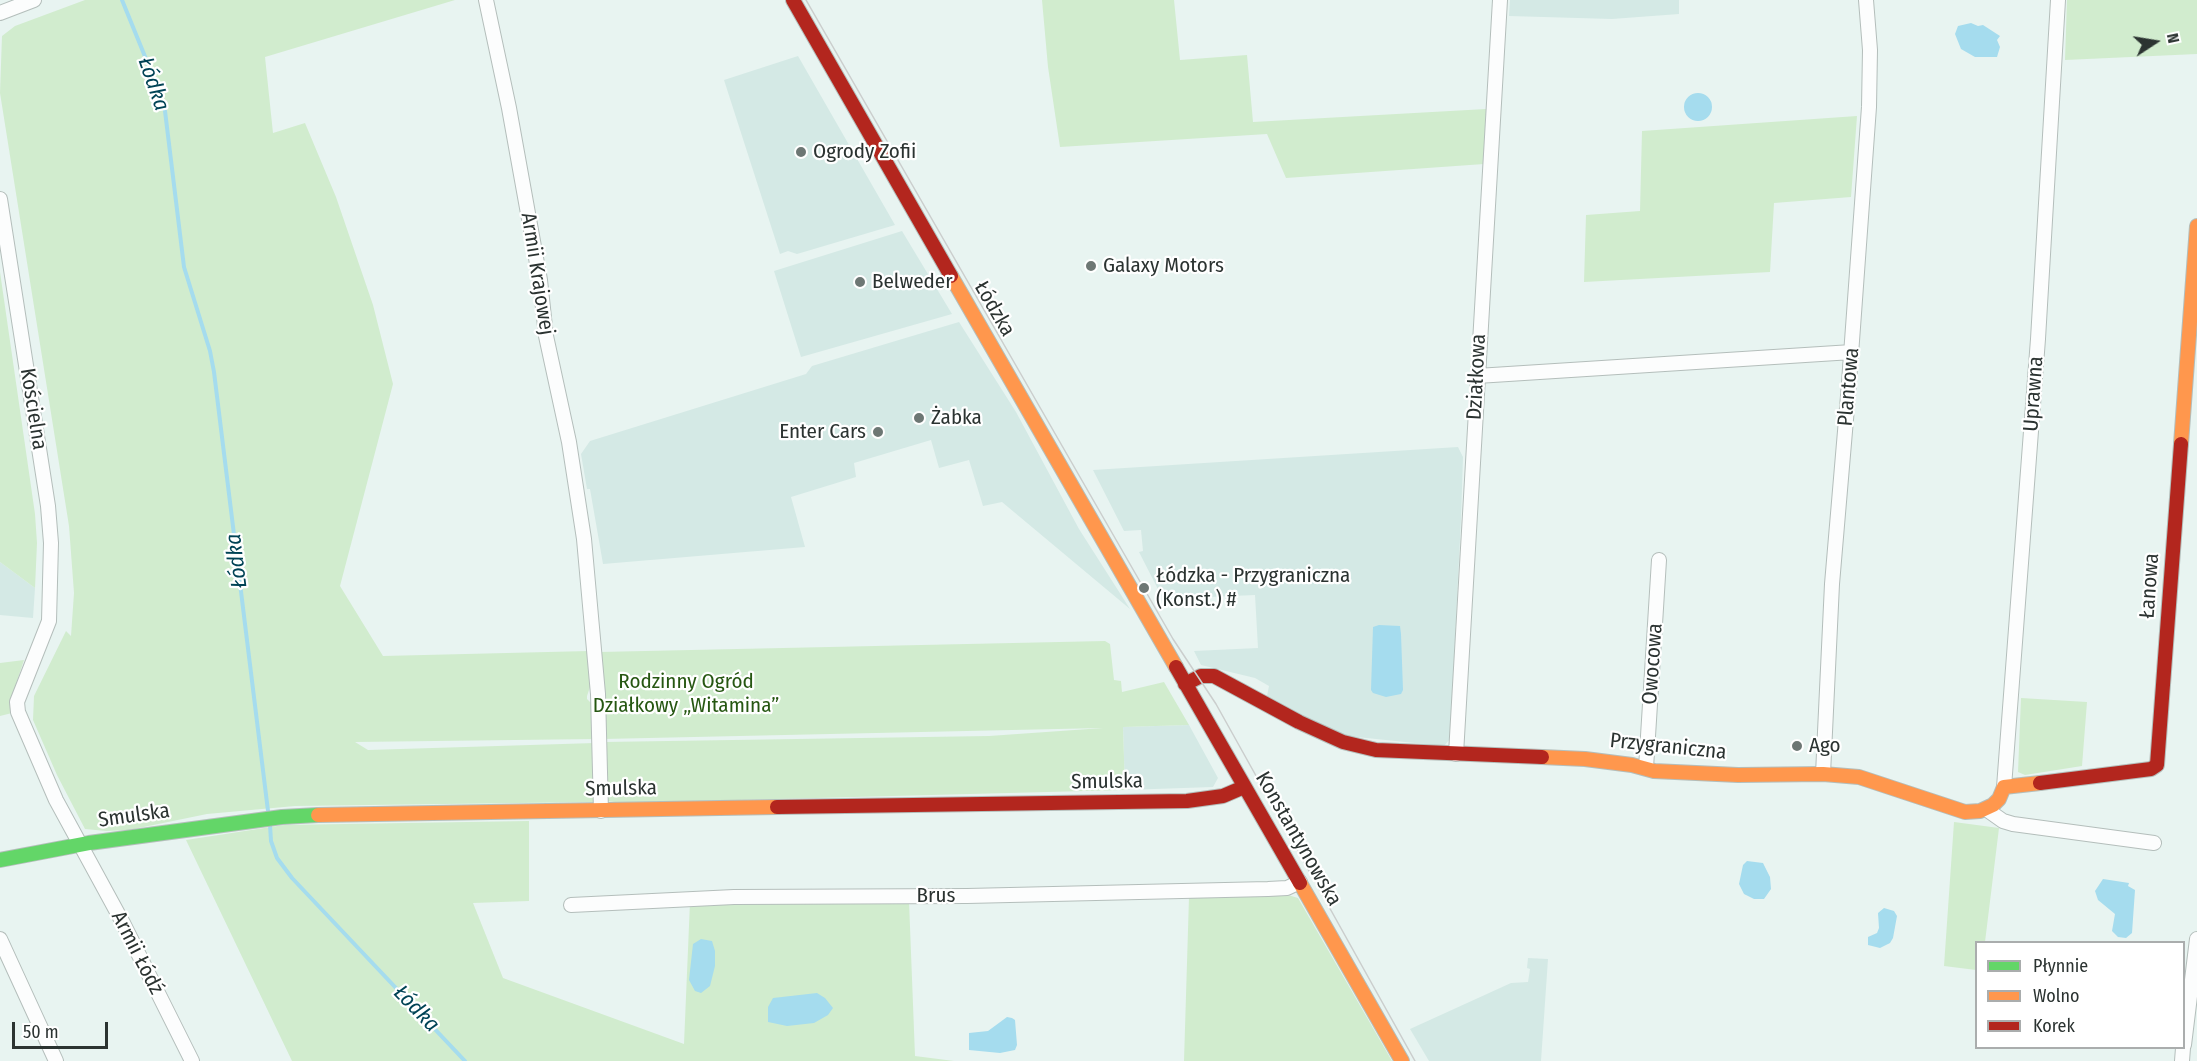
<!DOCTYPE html>
<meta charset="utf-8">
<style>
body{margin:0}
#map{position:relative;width:2197px;height:1061px;overflow:hidden;background:#e8f4f1;font-family:"Fira Sans Condensed",sans-serif}
canvas{display:block}
.legend{position:absolute;left:1975px;top:941px;width:210px;height:108px;box-sizing:border-box;background:#fff;border:2px solid #aaadad;margin:0;padding:8px 10px;list-style:none;font-size:18px;color:#2b3331}
.legend li{display:flex;align-items:center;gap:12px;height:30px}
.legend b{width:30px;border:2px solid #aaadad}
.north{position:absolute;left:2125px;top:12px;width:60px;height:60px;-webkit-text-stroke:4px #fff;paint-order:stroke;rotate:78deg;font-size:16px;font-weight:700;line-height:24px;text-align:center;color:#2b3331}
.north::after{content:'';display:block;margin:auto;width:21px;height:27px;background:#2b3331;clip-path:polygon(50% 0,100% 100%,50% 72%,0 100%)}
.scale{position:absolute;left:12px;top:1022px;width:96px;height:27px;box-sizing:border-box;border:3px solid #2b3331;border-top:0;padding-left:8px;font-size:18px;line-height:21px;white-space:nowrap;color:#2b3331;-webkit-text-stroke:4px #fff;paint-order:stroke}
</style>
<div id="map">
<canvas width="2197" height="1061"></canvas>
<ul class="legend">
<li><b style="height:8px;background:#63d668"></b>Płynnie</li>
<li><b style="height:8px;background:#ff974d"></b>Wolno</li>
<li><b style="height:8px;background:#b3261e"></b>Korek</li>
</ul>
<div class="north">N</div>
<div class="scale">50 m</div>
</div>
<script>
const ctx = document.querySelector('canvas').getContext('2d');
ctx.lineJoin = 'round';
function fill(path, color) { ctx.fillStyle = color; ctx.fill(path, 'evenodd'); }
const poly = rows => new Path2D(rows.map(r => 'M' + r).join(''));
function strokePath(path, color, width, dash) { ctx.strokeStyle = color; ctx.lineWidth = width; ctx.lineCap = dash ? 'butt' : 'round'; ctx.setLineDash(dash || []); ctx.stroke(path); }
function drawText(font, color, halo, rows, align = 'center') {
  ctx.font = font + ' "Fira Sans Condensed",sans-serif'; ctx.lineWidth = 4.5; ctx.setLineDash([]); ctx.textBaseline = 'middle'; ctx.strokeStyle = halo; ctx.fillStyle = color; for (const [text, x, y, turn = 0] of rows) {
    ctx.save(); ctx.translate(x, y); ctx.rotate((+turn || 0) * Math.PI / 180); ctx.textAlign = isNaN(turn) ? turn : align; if (halo) ctx.strokeText(text, 0, 0); ctx.fillText(text, 0, 0); ctx.restore();
  }
}
fill(poly([
 [1510,0,1679,0,1679,14,1612,19,1509,16],
 [798,56,895,225,797,254,788,251,780,254,724,80],
 [902,231,952,314,801,357,774,271],
 [959,322,1016,412,1079,529,1130,609,1002,502,983,506,969,460,939,468,931,440,854,463,856,477,791,497,805,547,603,564,590,489,587,489,581,454,590,441,806,374,812,366],
 [1458,447,1463,457,1461,519,1450,739,1444,746,1347,736,1266,701,1269,686,1255,678,1201,665,1194,651,1258,648,1255,595,1163,599,1139,552,1143,551,1141,530,1124,531,1093,470],
 [0,562,35,588,33,618,0,615],
 [1189,725,1218,778,1213,787,1125,790,1123,727],
 [1528,958,1548,959,1541,1061,1429,1061,1410,1029,1511,983,1528,982,1530,969,1527,968]
]), '#d4e9e5');
fill(poly([
 [85,0,455,0,265,57,273,133,305,123,336,197,373,305,393,384,340,586,383,656,589,651,591,684,587,696,587,699,595,707,595,739,355,742,368,750,595,743,594,802,295,806,207,814,129,830,106,831,85,829,57,775,33,720,34,696,66,631,71,636,74,593,69,526,0,93,2,36,15,26],
 [1042,0,1174,0,1180,60,1247,55,1253,122,1486,109,1484,164,1286,178,1267,134,1060,147,1048,67],
 [2067,0,2197,0,2197,54,2065,60],
 [1857,116,1851,197,1774,203,1770,272,1584,282,1586,215,1640,211,1642,131],
 [0,272,35,514,37,543,35,588,0,562],
 [1105,641,1110,644,1114,680,1121,681,1122,692,1164,682,1189,725,1123,727,1125,790,621,803,608,801,603,781,604,742,989,736,1103,728,603,739,601,706,606,701,605,691,601,688,599,652],
 [24,660,13,693,12,713,0,716,0,663],
 [2021,698,2087,702,2082,766,2025,775,2018,772],
 [529,821,529,901,473,903,503,978,684,1044,690,902,759,904,909,901,915,1056,954,1061,292,1061,186,840,284,825],
 [1954,822,1999,828,1985,942,1976,942,1976,970,1944,966],
 [1288,895,1298,898,1392,1061,1184,1061,1189,897]
]), '#d1ecce');
fill(poly([
 [1971,23,1978,26,1983,25,2000,36,1997,40,2000,47,1997,57,1975,57,1961,49,1955,34,1958,26],
 '1684 107a14 14 0 1 1 28 0a14 14 0 1 1-28 0Z',
 [1379,625,1400,626,1401,634,1403,690,1401,694,1386,697,1373,693,1371,690,1373,627],
 [1747,861,1763,863,1770,877,1771,889,1764,899,1754,899,1744,894,1739,884,1743,865],
 [2103,879,2129,883,2128,886,2135,890,2132,933,2126,938,2118,937,2112,931,2115,914,2098,900,2095,891],
 [1884,908,1894,911,1897,916,1893,938,1890,943,1880,948,1868,945,1868,937,1877,933,1879,928,1878,913],
 [701,939,712,941,715,951,715,966,710,986,701,993,695,991,689,980,693,944],
 [817,993,825,998,833,1008,828,1015,814,1023,787,1026,768,1022,768,1007,773,998],
 [1007,1017,1012,1018,1015,1020,1017,1045,1015,1050,1000,1053,969,1050,969,1033,988,1031]
]), '#a5dcee');
strokePath(poly([
 [122,0,157,86,165,111,184,267,210,351,214,372,268,811],
 [270,825,271,841,277,858,292,878,465,1061]
]), '#a5dcee', 4);
const street = poly([
 [486,0,509,108,540,280,546,336,569,442,584,539,598,694,601,811],
 [0,13,34,0],
 [0,199,48,506,51,543,49,621,17,702,18,712,56,800,123,923,192,1061],
 [1477,376,1852,352],
 [1456,754,1500,0],
 [1646,768,1659,560],
 [1823,774,1832,584,1848,396,1869,107,1870,50,1866,0],
 [2004,787,2038,339,2058,0],
 [1986,809,2003,821,2013,824,2154,843],
 [571,905,734,897,967,896,1268,889,1287,888,1300,882],
 [0,939,56,1061],
 [2184,1045,2197,939],
 [2182,1061,2183,1048]
]);
const fast = poly([
 [0,860,89,843,282,817,318,815]
]);
const slow = poly([
 [951,276,1176,667],
 [2181,444,2197,226],
 [1542,757,1585,759,1632,765,1654,771,1738,775,1823,774,1859,777,1965,812,1980,811,1993,805,1999,799,2004,787,2040,783],
 [318,815,777,807],
 [1300,883,1402,1061]
]);
const jam = poly([
 [793,0,951,276],
 [1176,667,1300,883],
 [1185,684,1201,676,1214,676,1299,722,1343,742,1376,750,1542,757],
 [2040,783,2151,769,2157,765,2181,444],
 [777,807,1187,801,1223,796,1244,787]
]);
strokePath(street, '#b4bebb', 16);
strokePath(fast, '#b4bebb', 16);
strokePath(slow, '#b4bebb', 16);
strokePath(jam, '#b4bebb', 16);
strokePath(street, '#fcfdfd', 14);
strokePath(fast, '#63d668', 14);
strokePath(slow, '#ff974d', 14);
strokePath(jam, '#b3261e', 14);
strokePath(poly([
 [806,0,1173,639,1216,704,1415,1061]
]), '#cbcecd', 1.5);
for (const [x, y, r, color] of [
 [801,152,6,"#6d7774"],
 [1091,266,6,"#6d7774"],
 [860,282,6,"#6d7774"],
 [919,418,6,"#6d7774"],
 [878,432,6,"#6d7774"],
 [1144,588,6,"#6d7774"],
 [1797,746,6,"#6d7774"]
]) { const dot = new Path2D(); dot.arc(x, y, r, 0, 2 * Math.PI); ctx.fillStyle = color; ctx.fill(dot); strokePath(dot, '#fff', 2); }
drawText('21px', '#2b3331', '#fff', [
 ["Ogrody Zofii",813,152],
 ["Galaxy Motors",1103,266],
 ["Belweder",872,282],
 ["Żabka",931,418],
 ["Enter Cars",866,432,"right"],
 ["Łódzka - Przygraniczna",1156,576],
 ["(Konst.) #",1156,600],
 ["Ago",1809,746]
], 'left');
drawText('21px', '#2b3331', '#fff', [
 ["Armii Krajowej",537,274,81],
 ["Łódzka",994,309,60],
 ["Działkowa",1477,377,-87],
 ["Plantowa",1849,387,-85],
 ["Uprawna",2034,394,-86],
 ["Kościelna",33,409,81],
 ["Łanowa",2150,586,-86],
 ["Owocowa",1653,664,-86],
 ["Przygraniczna",1668,747,6],
 ["Smulska",1107,782,-1],
 ["Smulska",621,789,-1],
 ["Smulska",134,816,-8],
 ["Konstantynowska",1298,839,60],
 ["Brus",936,896],
 ["Armii Łódź",137,953,63]
]);
drawText('21px', '#265712', '#fff', [
 ["Rodzinny Ogród",686,682],
 ["Działkowy „Witamina”",686,706]
]);
drawText('italic 22px', '#004355', '#fff', [
 ["Łódka",153,84,71],
 ["Łódka",237,561,-97],
 ["Łódka",416,1009,46]
]);
</script>
